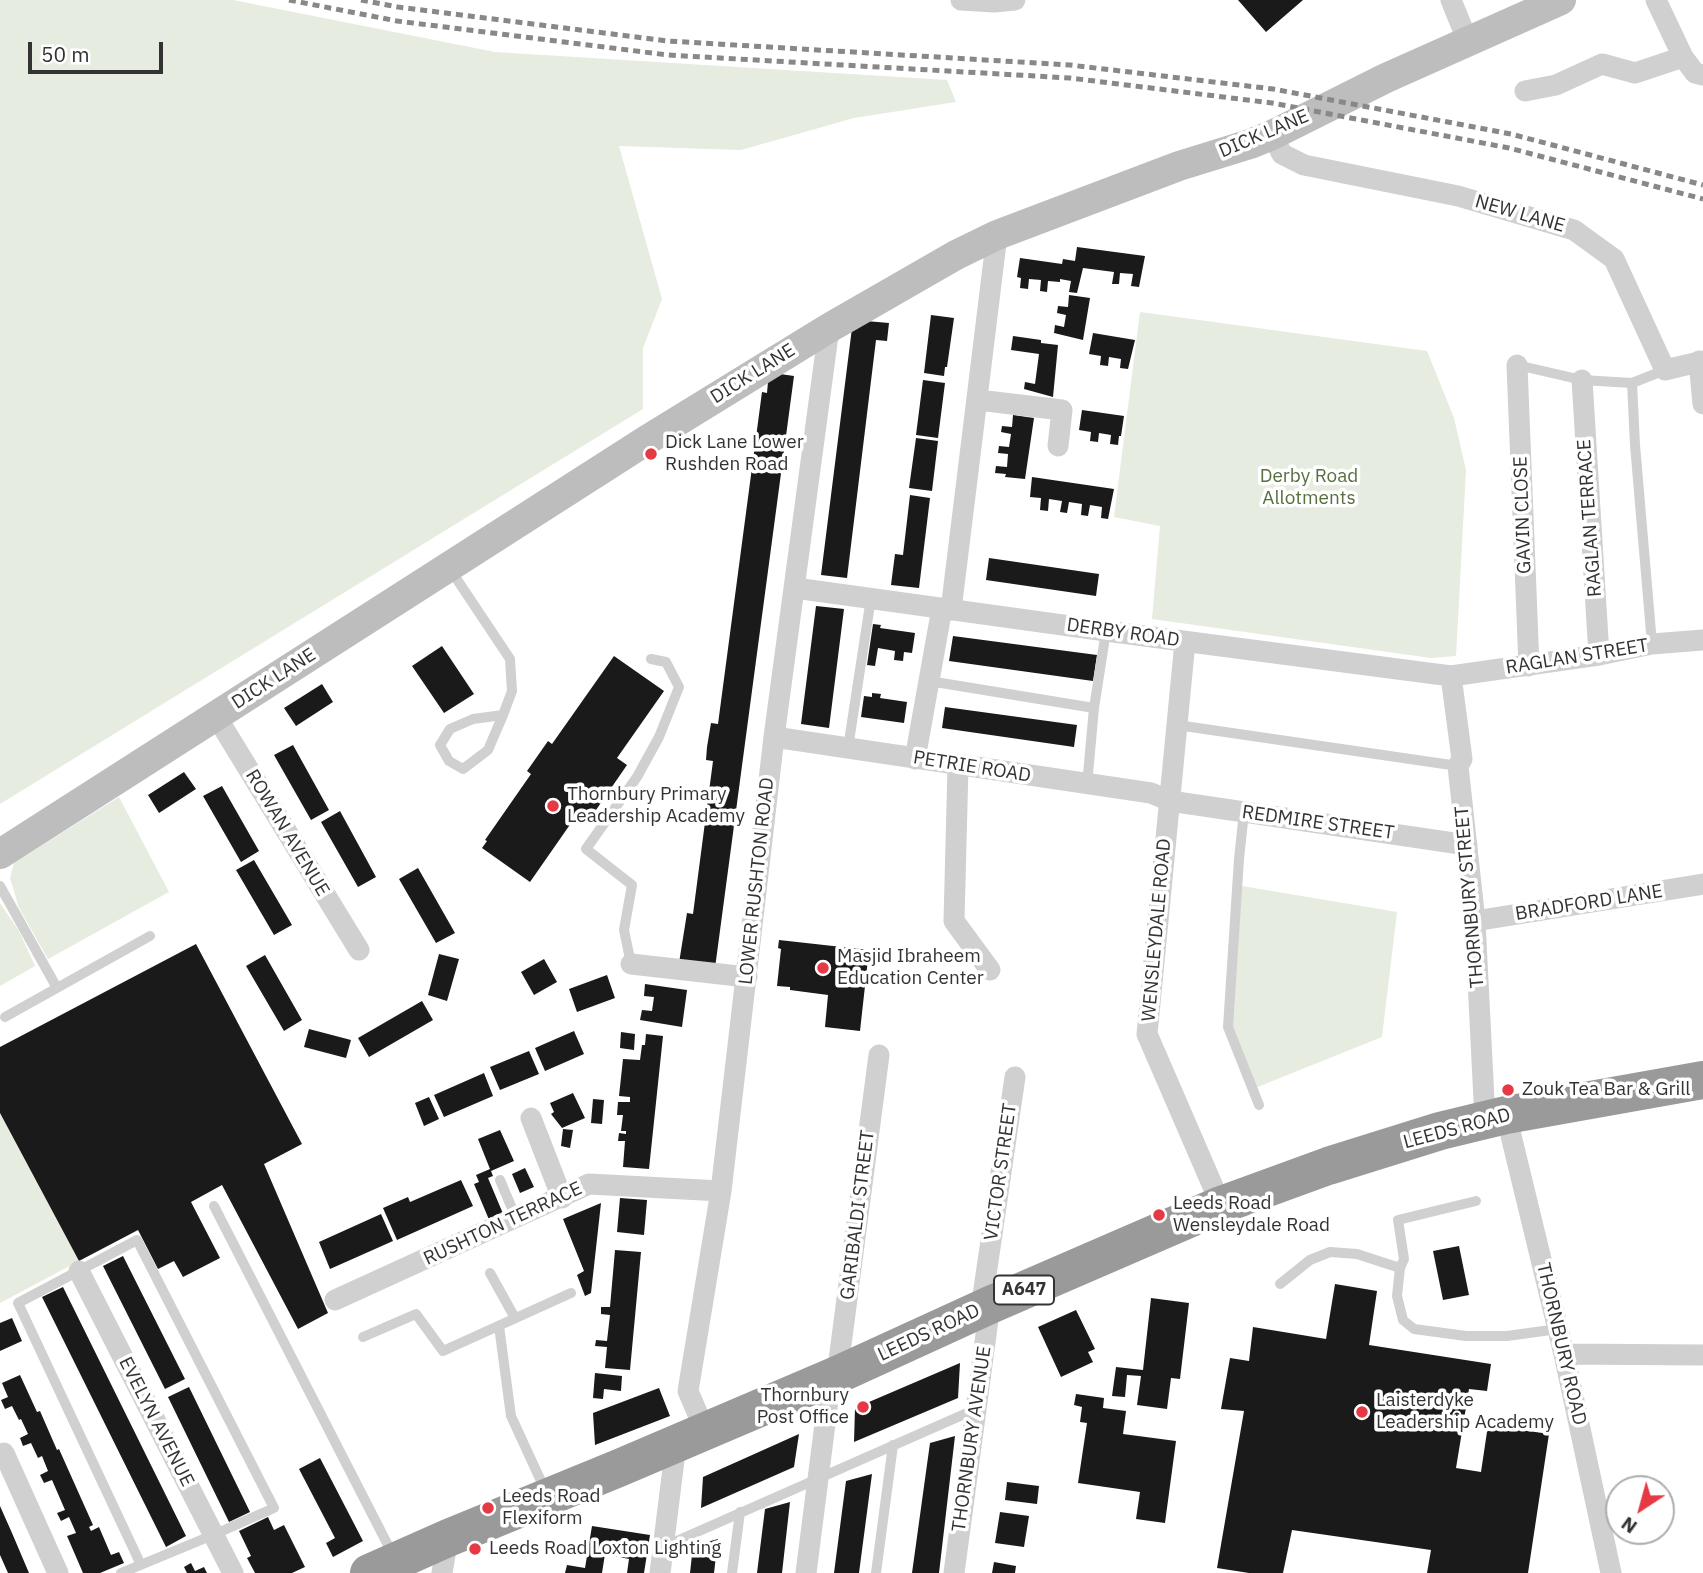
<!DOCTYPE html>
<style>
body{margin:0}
#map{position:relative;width:1703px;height:1573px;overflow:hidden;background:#fff;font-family:"IBM Plex Sans",sans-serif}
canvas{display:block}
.north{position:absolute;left:1605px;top:1475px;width:70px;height:70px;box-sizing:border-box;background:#fff;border:2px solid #adadad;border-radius:50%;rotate:216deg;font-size:19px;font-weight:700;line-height:28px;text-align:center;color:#333}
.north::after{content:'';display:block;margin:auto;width:24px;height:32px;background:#e63946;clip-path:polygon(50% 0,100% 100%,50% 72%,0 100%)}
.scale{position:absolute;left:28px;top:42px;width:135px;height:32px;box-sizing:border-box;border:4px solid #333;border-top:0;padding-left:9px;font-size:21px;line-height:24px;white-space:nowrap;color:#333;-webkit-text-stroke:5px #fff;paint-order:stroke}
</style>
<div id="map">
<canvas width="1703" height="1573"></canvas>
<div class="north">N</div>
<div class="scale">50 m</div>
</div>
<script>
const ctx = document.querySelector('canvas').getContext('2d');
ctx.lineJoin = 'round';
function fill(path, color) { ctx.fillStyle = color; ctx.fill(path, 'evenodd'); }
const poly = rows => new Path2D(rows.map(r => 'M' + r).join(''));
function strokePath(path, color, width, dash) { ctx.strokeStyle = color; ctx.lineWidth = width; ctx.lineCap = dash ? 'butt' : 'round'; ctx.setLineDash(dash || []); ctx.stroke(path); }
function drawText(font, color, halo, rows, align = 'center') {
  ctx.font = font + ' "IBM Plex Sans",sans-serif'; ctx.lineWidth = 7; ctx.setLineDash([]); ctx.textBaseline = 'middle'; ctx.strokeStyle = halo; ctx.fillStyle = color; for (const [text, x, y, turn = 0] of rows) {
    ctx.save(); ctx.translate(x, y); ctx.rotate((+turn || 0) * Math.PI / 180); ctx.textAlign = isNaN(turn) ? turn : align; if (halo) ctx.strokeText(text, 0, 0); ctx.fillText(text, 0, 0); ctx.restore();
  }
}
fill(poly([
 [0,0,233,0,495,52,947,80,956,102,854,118,741,150,619,146,662,299,643,348,643,409,0,804],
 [1140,312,1427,351,1454,418,1466,470,1456,656,1431,658,1152,619,1160,526,1114,517],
 [119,797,169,892,48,959,19,908,10,878,14,863],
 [1242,886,1397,912,1382,1037,1255,1088,1231,1025],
 [0,903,19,931,35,966,0,986],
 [0,1113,79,1261,0,1303]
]), '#e6ecdf');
fill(poly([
 [1238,0,1303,0,1266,32],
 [1077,247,1145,256,1139,287,1131,286,1133,274,1120,273,1119,284,1112,284,1114,272,1083,268,1077,293,1069,292,1071,281,1060,279,1060,282,1048,281,1047,292,1040,291,1041,280,1029,279,1028,289,1020,288,1021,278,1017,277,1020,258,1062,264,1063,259,1075,261],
 [1069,295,1090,298,1083,340,1054,333,1055,325,1064,327,1066,315,1057,313,1058,306,1068,307],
 [931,315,954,318,947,367,945,367,944,376,924,373],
 [866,321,889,323,887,341,876,340,847,578,821,575,852,328,858,324,866,324],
 [1093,333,1135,340,1128,369,1120,368,1121,359,1109,357,1108,366,1100,365,1101,356,1089,354],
 [1013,336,1041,340,1041,343,1058,345,1053,397,1024,389,1025,382,1035,384,1039,354,1011,350],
 [780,374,794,376,715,968,679,963,687,913,693,914,713,761,706,760,707,747,711,723,718,724,762,392,767,393,768,382],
 [923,380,945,383,938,438,916,435],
 [1082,410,1124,416,1121,436,1119,436,1118,445,1110,444,1111,435,1099,433,1098,442,1090,441,1091,432,1079,430],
 [1013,415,1034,418,1025,479,1005,477,1006,474,995,473,996,466,1007,467,1008,454,998,453,999,446,1009,447,1011,434,1001,432,1002,426,1012,427],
 [916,438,938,441,932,491,909,488],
 [1032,477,1114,489,1108,519,1101,518,1102,507,1090,505,1088,516,1081,515,1082,504,1069,502,1067,513,1060,512,1062,501,1049,499,1048,511,1040,510,1041,498,1030,497],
 [910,495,930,498,919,588,891,585,895,554,903,555],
 [989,558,1099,574,1096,596,986,580],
 [816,606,844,609,829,728,801,724],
 [873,624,881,625,880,628,915,633,912,653,904,652,903,661,894,660,895,651,878,648,875,666,867,665],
 [953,636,1097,655,1093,681,949,661],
 [442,646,474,694,444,713,412,666],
 [614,656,664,691,617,758,627,765,587,823,576,816,530,882,482,848,487,841,485,840,531,774,527,771,548,741,552,744],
 [322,684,333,702,296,726,284,708],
 [872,693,881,694,880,698,907,702,904,723,861,717,864,696,872,697],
 [945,707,1077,725,1074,747,942,728],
 [293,745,329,810,311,820,274,755],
 [184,772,196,789,159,813,148,795],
 [222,786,259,851,241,862,203,796],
 [340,811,376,877,358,887,321,822],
 [254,860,292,925,274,935,236,870],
 [418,868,455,933,436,943,399,879],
 [779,940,869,950,860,1031,825,1027,828,995,790,990,790,987,777,986,781,949,778,948],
 [196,944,302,1144,264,1164,328,1313,298,1329,222,1185,191,1202,220,1258,183,1277,174,1261,158,1269,138,1230,79,1261,0,1113,0,1047],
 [439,954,459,959,447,1001,428,995],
 [265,955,302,1020,284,1031,246,966],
 [544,959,557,982,534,995,521,972],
 [607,975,615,998,577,1012,569,989],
 [645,984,687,990,682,1027,640,1020,642,1010,652,1011,654,997,644,996],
 [422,1001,433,1020,369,1057,358,1038],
 [309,1029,351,1040,346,1058,304,1047],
 [574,1031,584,1054,545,1071,535,1048],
 [621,1032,635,1034,634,1050,620,1048],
 [646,1034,663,1036,649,1169,623,1167,625,1141,618,1141,619,1133,626,1134,626,1131,621,1131,623,1115,617,1115,618,1102,630,1102,630,1097,619,1096,623,1059,640,1060,642,1045,645,1045],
 [529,1051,539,1074,500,1090,490,1067],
 [484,1073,493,1096,444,1117,434,1095],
 [573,1093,585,1118,562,1128,551,1114,554,1112,550,1103],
 [429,1097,439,1119,424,1126,415,1103],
 [593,1099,604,1100,602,1124,591,1123],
 [563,1129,573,1130,570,1148,561,1146],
 [500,1130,514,1161,491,1171,493,1176,488,1178,504,1216,490,1222,474,1184,479,1182,476,1175,490,1169,478,1139],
 [525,1168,534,1187,520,1193,512,1174],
 [461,1180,473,1206,397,1240,383,1208,408,1197,410,1202],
 [620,1198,647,1200,644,1235,617,1232],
 [601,1203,591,1293,585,1296,577,1275,584,1271,563,1219],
 [381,1214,393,1241,330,1269,319,1242],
 [1459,1246,1469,1295,1443,1300,1433,1251],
 [615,1250,641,1252,630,1370,605,1368,607,1347,595,1346,596,1340,607,1341,610,1315,601,1314,601,1307,610,1307],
 [123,1256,185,1379,165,1389,103,1266],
 [1335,1284,1377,1291,1369,1345,1491,1364,1487,1391,1469,1389,1456,1468,1481,1472,1488,1425,1549,1434,1528,1573,1427,1573,1431,1550,1292,1530,1283,1573,1249,1573,1217,1568,1244,1411,1221,1409,1230,1358,1249,1361,1253,1327,1326,1339],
 [63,1287,186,1536,166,1547,42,1297],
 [1151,1298,1189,1303,1180,1379,1171,1378,1167,1409,1137,1405,1141,1376,1127,1375,1125,1397,1112,1396,1116,1367,1143,1370],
 [1076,1310,1095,1349,1088,1352,1093,1362,1061,1377,1038,1327],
 [12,1318,22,1341,0,1351,0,1323],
 [960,1363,958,1398,854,1442,855,1408],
 [595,1373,622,1376,621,1391,604,1389,603,1399,593,1398],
 [20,1375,37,1412,40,1411,57,1450,59,1449,93,1525,89,1527,91,1531,99,1527,111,1555,119,1552,124,1563,100,1573,83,1573,67,1536,76,1533,69,1517,61,1521,57,1513,65,1510,52,1480,44,1483,40,1475,48,1471,42,1456,38,1458,31,1443,23,1446,20,1438,28,1434,21,1419,19,1420,12,1406,5,1409,1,1400,8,1397,2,1383],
 [189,1387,250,1512,229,1522,168,1397],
 [659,1388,670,1416,595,1445,593,1413],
 [1076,1394,1104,1398,1103,1408,1126,1411,1123,1434,1176,1441,1165,1523,1136,1519,1140,1492,1078,1483,1087,1423,1080,1422,1082,1407,1074,1405],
 [799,1434,794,1467,701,1508,703,1477],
 [955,1436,939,1573,912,1573,930,1443],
 [320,1458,363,1541,333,1557,326,1543,335,1538,299,1469],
 [872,1474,859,1573,834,1573,846,1481],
 [1007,1482,1039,1486,1037,1504,1005,1500],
 [790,1502,782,1573,757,1573,765,1509],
 [0,1506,12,1533,29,1573,8,1573,0,1555],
 [1000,1512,1029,1516,1024,1547,995,1543],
 [268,1517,274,1530,284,1525,305,1567,292,1573,255,1573,247,1558,251,1556,239,1531],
 [592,1526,650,1535,644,1573,627,1573,629,1559,605,1554,602,1573,565,1573,567,1565,585,1568],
 [718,1539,714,1573,690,1573,693,1546],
 [994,1562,1016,1566,1015,1573,992,1573],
 [191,1563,195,1571,204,1567,207,1573,187,1573,184,1567]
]), '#1a1a1a');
strokePath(poly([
 [1517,365,1582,380,1632,383,1665,370],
 [1632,383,1635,445,1652,644],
 [450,569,510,659,512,691,503,715,488,750,463,769,449,761,440,745,450,729,473,719,503,715],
 [929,681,1094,708],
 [1177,725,1458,766],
 [848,748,871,598],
 [1087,785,1094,708,1106,631],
 [1244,812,1239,859,1228,1027,1259,1105],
 [0,886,57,988],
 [631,964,624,930,632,885,586,849,637,777,659,737,679,687,666,662,651,659],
 [5,1017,150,936],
 [500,1180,516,1218],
 [1476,1201,1398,1220,1404,1259,1400,1268,1397,1296,1403,1320,1414,1329,1466,1336,1507,1336,1558,1329],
 [214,1206,393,1555],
 [490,1273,515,1318],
 [1280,1284,1310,1260,1330,1252,1357,1254,1400,1268],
 [499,1326,511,1416,546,1492],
 [363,1337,416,1314,443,1351,571,1293],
 [663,1547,976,1409],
 [121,1573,213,1535,274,1508,137,1240,18,1303,141,1565],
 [732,1573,740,1512],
 [876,1573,893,1445]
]), '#d0d0d0', 10);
strokePath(poly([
 [961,0,994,2,1015,0],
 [1451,0,1468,42],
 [1656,0,1683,57,1695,73,1703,75],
 [1525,91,1556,85,1602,64,1635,73,1683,57],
 [1272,135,1282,154,1304,165,1458,196,1574,230,1614,259,1665,370,1703,361],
 [1699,361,1703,404],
 [1517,365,1529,666],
 [1582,380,1599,655],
 [978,400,1062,410,1058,446],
 [795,588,1106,631,1451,676,1599,655,1652,644,1703,640],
 [951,610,997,235],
 [1185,642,1147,1034,1221,1205],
 [1451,676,1462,759,1458,766,1475,921,1485,1120],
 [216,716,359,950],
 [774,737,1151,793,1170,801,1467,845],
 [915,759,942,608],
 [958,766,954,921,990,970],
 [1475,921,1703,884],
 [631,964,747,977],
 [1506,1115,1564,1354,1611,1573],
 [531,1118,562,1198],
 [79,1271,233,1573],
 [335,1300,589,1184,721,1191],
 [981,1309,1015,1077],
 [1564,1354,1703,1355],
 [837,1375,879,1055],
 [705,1431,688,1391,721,1191,774,737,829,328],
 [4,1453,58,1573],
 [442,1573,448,1538],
 [660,1573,676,1444],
 [806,1573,831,1377],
 [954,1573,990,1305]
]), '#d0d0d0', 21);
strokePath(poly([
 [0,854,647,440,829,328,956,255,997,235,1179,166,1250,144,1272,135,1386,78,1561,0]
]), '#bdbdbd', 30);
strokePath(poly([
 [369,1573,448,1538,619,1468,837,1375,990,1305,1221,1205,1328,1166,1440,1131,1506,1115,1703,1080]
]), '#9a9a9a', 38);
strokePath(poly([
 [289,0,397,21,668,55,1070,78,1272,103,1509,148,1703,199],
 [361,0,398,7,668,41,1070,65,1273,89,1511,134,1703,185]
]), '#888', 5, [7, 5]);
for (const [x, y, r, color] of [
 [651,454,7,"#e63946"],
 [553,806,7,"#e63946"],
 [823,968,7,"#e63946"],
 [1508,1090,7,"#e63946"],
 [1159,1215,7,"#e63946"],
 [863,1407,7,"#e63946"],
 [1362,1412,7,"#e63946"],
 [488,1508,7,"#e63946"],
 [475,1549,7,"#e63946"]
]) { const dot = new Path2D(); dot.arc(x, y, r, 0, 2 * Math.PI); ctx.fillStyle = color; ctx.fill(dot); strokePath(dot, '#fff', 2.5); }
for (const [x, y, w] of [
 [1024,1290,60]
]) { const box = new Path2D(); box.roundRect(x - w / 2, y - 14.5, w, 29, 5); ctx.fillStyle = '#fff'; ctx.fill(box); strokePath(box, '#333', 2); }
drawText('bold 18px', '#333', null, [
 ["A647",1024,1290]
]);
drawText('19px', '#333', '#fff', [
 ["DICK LANE",1264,134,-23],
 ["NEW LANE",1520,214,16],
 ["DICK LANE",753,374,-32],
 ["GAVIN CLOSE",1523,515,-92],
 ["RAGLAN TERRACE",1590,518,-94],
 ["DERBY ROAD",1123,633,8],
 ["RAGLAN STREET",1577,657,-9],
 ["DICK LANE",274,679,-33],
 ["PETRIE ROAD",972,767,9],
 ["REDMIRE STREET",1318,823,8],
 ["ROWAN AVENUE",287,833,59],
 ["LOWER RUSHTON ROAD",757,881,-84],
 ["THORNBURY STREET",1470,897,-95],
 ["BRADFORD LANE",1589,903,-9],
 ["WENSLEYDALE ROAD",1157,930,-85],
 ["LEEDS ROAD",1457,1129,-15],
 ["VICTOR STREET",1001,1172,-82],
 ["GARIBALDI STREET",858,1215,-83],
 ["RUSHTON TERRACE",503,1224,-25],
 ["LEEDS ROAD",929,1333,-25],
 ["THORNBURY ROAD",1561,1344,77],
 ["EVELYN AVENUE",156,1422,63],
 ["THORNBURY AVENUE",972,1439,-82]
]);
drawText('19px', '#333', '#fff', [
 ["Dick Lane Lower",665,443],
 ["Rushden Road",665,465],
 ["Thornbury Primary",567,795],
 ["Leadership Academy",567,817],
 ["Masjid Ibraheem",837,957],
 ["Education Center",837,979],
 ["Zouk Tea Bar & Grill",1522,1090],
 ["Leeds Road",1173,1204],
 ["Wensleydale Road",1173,1226],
 ["Thornbury",849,1396,"right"],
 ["Post Office",849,1418,"right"],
 ["Laisterdyke",1376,1401],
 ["Leadership Academy",1376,1423],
 ["Leeds Road",502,1497],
 ["Flexiform",502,1519],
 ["Leeds Road Loxton Lighting",489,1549]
], 'left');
drawText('19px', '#56703f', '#fff', [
 ["Derby Road",1309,477],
 ["Allotments",1309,499]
]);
</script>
